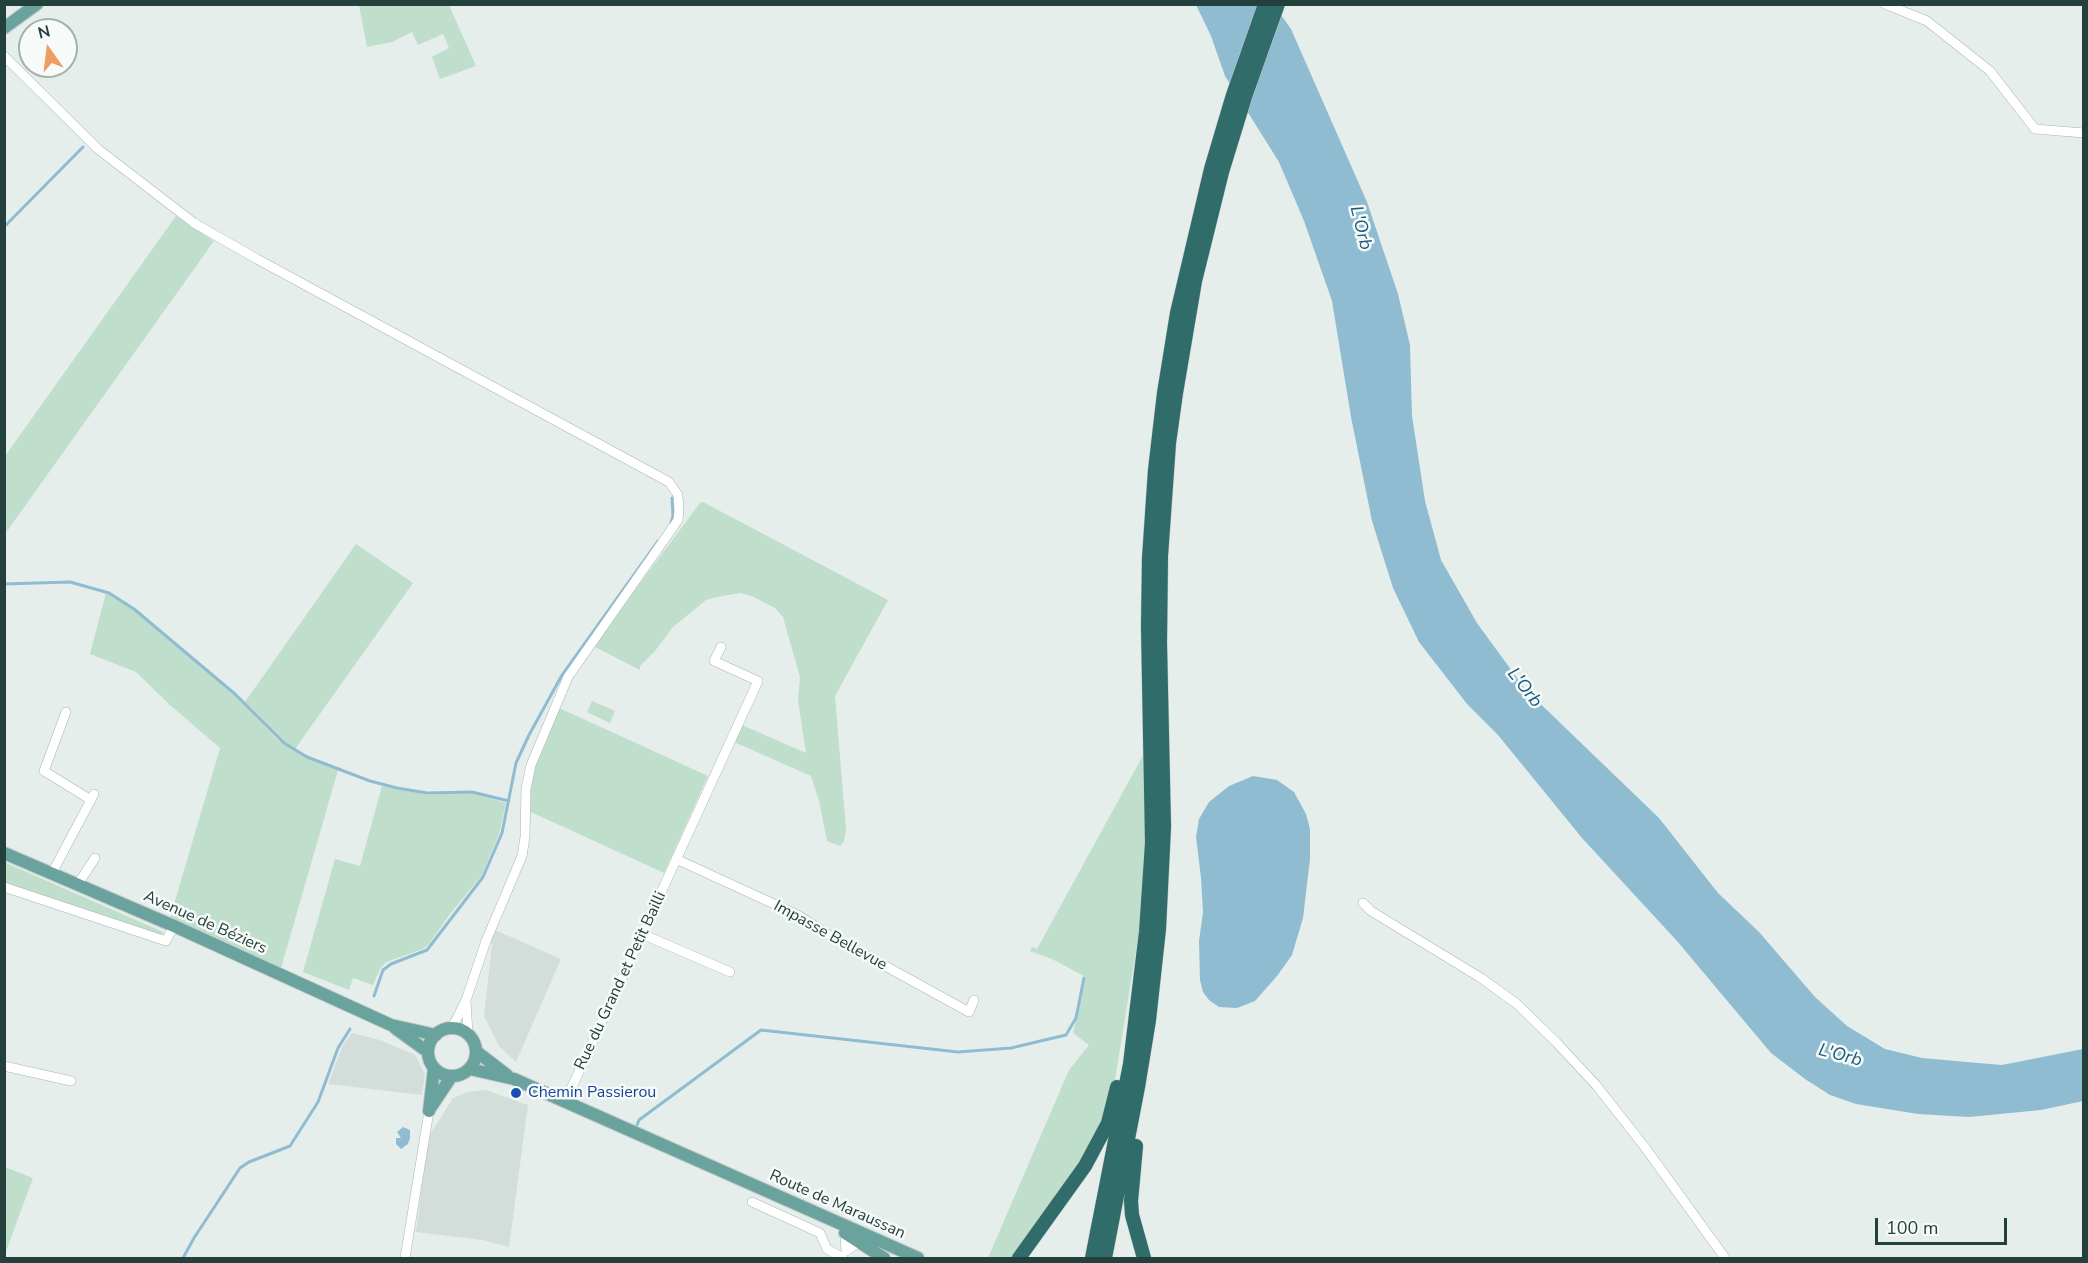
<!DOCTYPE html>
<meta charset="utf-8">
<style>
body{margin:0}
#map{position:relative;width:2088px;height:1263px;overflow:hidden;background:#e5eeeb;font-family:"Nunito Sans",sans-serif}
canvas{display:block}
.frame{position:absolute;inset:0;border:6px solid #24403d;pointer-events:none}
.north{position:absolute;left:18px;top:18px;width:60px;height:60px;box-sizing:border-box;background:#f6faf9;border:2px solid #a2b0ae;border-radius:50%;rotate:346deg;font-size:16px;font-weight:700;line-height:24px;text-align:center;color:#24403d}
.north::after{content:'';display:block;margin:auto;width:21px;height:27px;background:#ef9c61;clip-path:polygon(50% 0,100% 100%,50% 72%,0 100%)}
.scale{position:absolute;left:1875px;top:1218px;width:132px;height:27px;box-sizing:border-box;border:3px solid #24403d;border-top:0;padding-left:8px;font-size:18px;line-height:21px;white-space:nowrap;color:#24403d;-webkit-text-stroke:4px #f6faf9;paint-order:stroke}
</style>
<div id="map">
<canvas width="2088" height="1263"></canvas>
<div class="frame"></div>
<div class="north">N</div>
<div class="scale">100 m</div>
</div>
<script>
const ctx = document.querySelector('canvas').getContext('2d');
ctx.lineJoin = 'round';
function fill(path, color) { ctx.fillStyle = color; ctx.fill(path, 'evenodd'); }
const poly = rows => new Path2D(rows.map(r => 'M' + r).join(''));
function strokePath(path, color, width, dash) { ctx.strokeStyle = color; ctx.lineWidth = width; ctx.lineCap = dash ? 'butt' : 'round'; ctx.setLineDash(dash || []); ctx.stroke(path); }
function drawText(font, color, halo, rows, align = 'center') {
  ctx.font = font + ' "Nunito Sans",sans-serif'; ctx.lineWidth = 5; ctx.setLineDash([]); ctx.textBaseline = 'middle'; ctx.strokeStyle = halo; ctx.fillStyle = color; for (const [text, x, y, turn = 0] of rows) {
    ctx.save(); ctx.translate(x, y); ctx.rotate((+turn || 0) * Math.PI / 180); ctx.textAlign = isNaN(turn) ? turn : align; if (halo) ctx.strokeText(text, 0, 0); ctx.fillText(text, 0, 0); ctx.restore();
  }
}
fill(poly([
 [495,930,561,959,516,1062,499,1046,484,1016,492,944,489,942],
 [352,1033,380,1040,415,1055,425,1074,422,1095,328,1084,342,1047],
 [486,1090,528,1105,509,1247,482,1240,416,1232,428,1138,453,1098,468,1092]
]), '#d3dedb');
fill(poly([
 [359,5,449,5,476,66,440,79,432,57,449,48,443,34,418,45,412,32,392,42,367,47],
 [176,216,214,241,5,534,5,456],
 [703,502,888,600,835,696,846,830,844,841,840,846,827,841,819,801,811,776,734,742,742,725,806,753,798,700,800,677,783,617,775,608,754,597,740,593,717,597,706,600,673,627,655,651,640,666,640,670,593,646,700,503],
 [356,544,413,583,295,749,284,742,245,702],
 [106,593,130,607,234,694,279,741,309,759,338,770,281,968,170,918,220,748,170,705,136,672,90,654],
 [592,701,615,711,610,723,587,712],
 [557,707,708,776,664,873,531,812,531,782,534,765],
 [1146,750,1145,870,1140,926,1113,1092,1093,1145,1015,1258,988,1258,1069,1070,1089,1045,1073,1033,1086,977,1052,959,1030,951,1032,947,1037,949],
 [382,786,428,795,460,793,478,794,506,803,499,834,482,875,450,914,429,944,423,949,386,962,380,969,373,985,353,978,349,990,303,972,335,859,360,866],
 [4,862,163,932,161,937,5,883],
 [5,1167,33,1178,5,1254,4,1167]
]), '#bfdecc');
fill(poly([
 [1196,5,1274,5,1291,29,1367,202,1398,294,1410,345,1412,416,1425,501,1441,560,1477,623,1525,689,1659,818,1718,893,1759,932,1815,997,1847,1026,1885,1049,1922,1058,1967,1062,2002,1065,2083,1049,2083,1101,2041,1110,1969,1117,1918,1114,1856,1104,1830,1095,1805,1079,1771,1053,1677,941,1582,838,1498,735,1467,704,1419,642,1393,588,1372,521,1351,417,1332,301,1304,221,1279,162,1225,76,1211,36],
 [1253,776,1277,780,1294,792,1306,814,1310,829,1310,859,1303,918,1292,955,1277,976,1255,1001,1237,1008,1219,1007,1209,1000,1203,992,1200,980,1199,941,1203,912,1201,878,1196,837,1199,819,1209,802,1229,786],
 [403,1127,410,1130,410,1138,408,1144,401,1149,396,1144,396,1138,401,1138,397,1132]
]), '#8fbcd1');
strokePath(poly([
 [4,227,83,147],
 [671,523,673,516,672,498],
 [4,584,70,582,109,593,134,609,235,694,284,743,307,757,370,781,397,788,427,793,472,792,509,801],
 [374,996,383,970,391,964,427,950,483,877,502,833,516,763,529,735,562,675,658,541],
 [637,1125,639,1120,761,1030,958,1052,1011,1048,1066,1035,1076,1018,1084,978],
 [183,1258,194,1238,240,1168,249,1162,290,1146,318,1102,338,1048,350,1029]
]), '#8fbcd1', 3);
const minor = poly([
 [1885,4,1927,21,1990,71,2035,129,2084,133],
 [4,56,98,149,194,223,257,259,669,482,678,495,679,510,678,520,568,677,531,765,526,789,525,837,522,856,486,941,466,1000,452,1028],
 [66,712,44,771,91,800],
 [676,859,798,915,829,935,969,1012,974,1000],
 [52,873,94,794],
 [78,884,95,858],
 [4,887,166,941,174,926],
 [1363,903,1371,911,1481,978,1517,1004,1557,1043,1596,1085,1644,1146,1725,1258],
 [642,934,730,972],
 [466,1002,468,1034],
 [4,1066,71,1081],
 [565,1102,758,681,714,661,721,647],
 [752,1202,820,1233,827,1249,843,1258],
 [845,1233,846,1251,859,1242],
 [405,1258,429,1111]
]);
const major = poly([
 [4,28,37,4],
 [4,853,174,926,391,1025,436,1035],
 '428 1052a24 24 0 1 1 48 0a24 24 0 1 1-48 0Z',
 [395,1028,428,1052],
 [477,1052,507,1075],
 [470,1069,514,1079,918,1258],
 [431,1107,451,1077],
 [429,1111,434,1068],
 [845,1233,884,1258]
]);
const highway = poly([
 [1136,1146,1131,1201,1132,1215,1144,1258],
 [1019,1258,1085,1166,1108,1123,1117,1087],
 [1092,1258,1130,1064,1146,932,1152,843,1148,626,1149,558,1155,470,1164,393,1177,313,1211,169,1233,95,1265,4],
 [1105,1258,1138,1087,1149,1020,1159,929,1164,827,1160,643,1161,556,1169,443,1176,393,1195,281,1222,172,1245,97,1278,4]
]);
strokePath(minor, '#a7b6b3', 10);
strokePath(major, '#c2cac9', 14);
strokePath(highway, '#c2cac9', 15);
strokePath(minor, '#fff', 9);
strokePath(major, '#6aa29e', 12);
strokePath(highway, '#306c69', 14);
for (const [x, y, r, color] of [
 [516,1093,6,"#1a4fb4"]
]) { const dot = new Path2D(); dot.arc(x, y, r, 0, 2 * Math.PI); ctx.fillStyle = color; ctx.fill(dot); strokePath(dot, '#f6faf9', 2); }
drawText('16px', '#24403d', '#f6faf9', [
 ["Avenue de Béziers",205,923,24],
 ["Impasse Bellevue",830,936,29],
 ["Rue du Grand et Petit Bailli",621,981,-65],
 ["Route de Maraussan",837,1205,24]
]);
drawText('16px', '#164399', '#f6faf9', [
 ["Chemin Passierou",528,1093]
], 'left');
drawText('italic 18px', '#1e5c7b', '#f6faf9', [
 ["L'Orb",1360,228,76],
 ["L'Orb",1524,688,52],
 ["L'Orb",1840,1056,15]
]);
</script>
